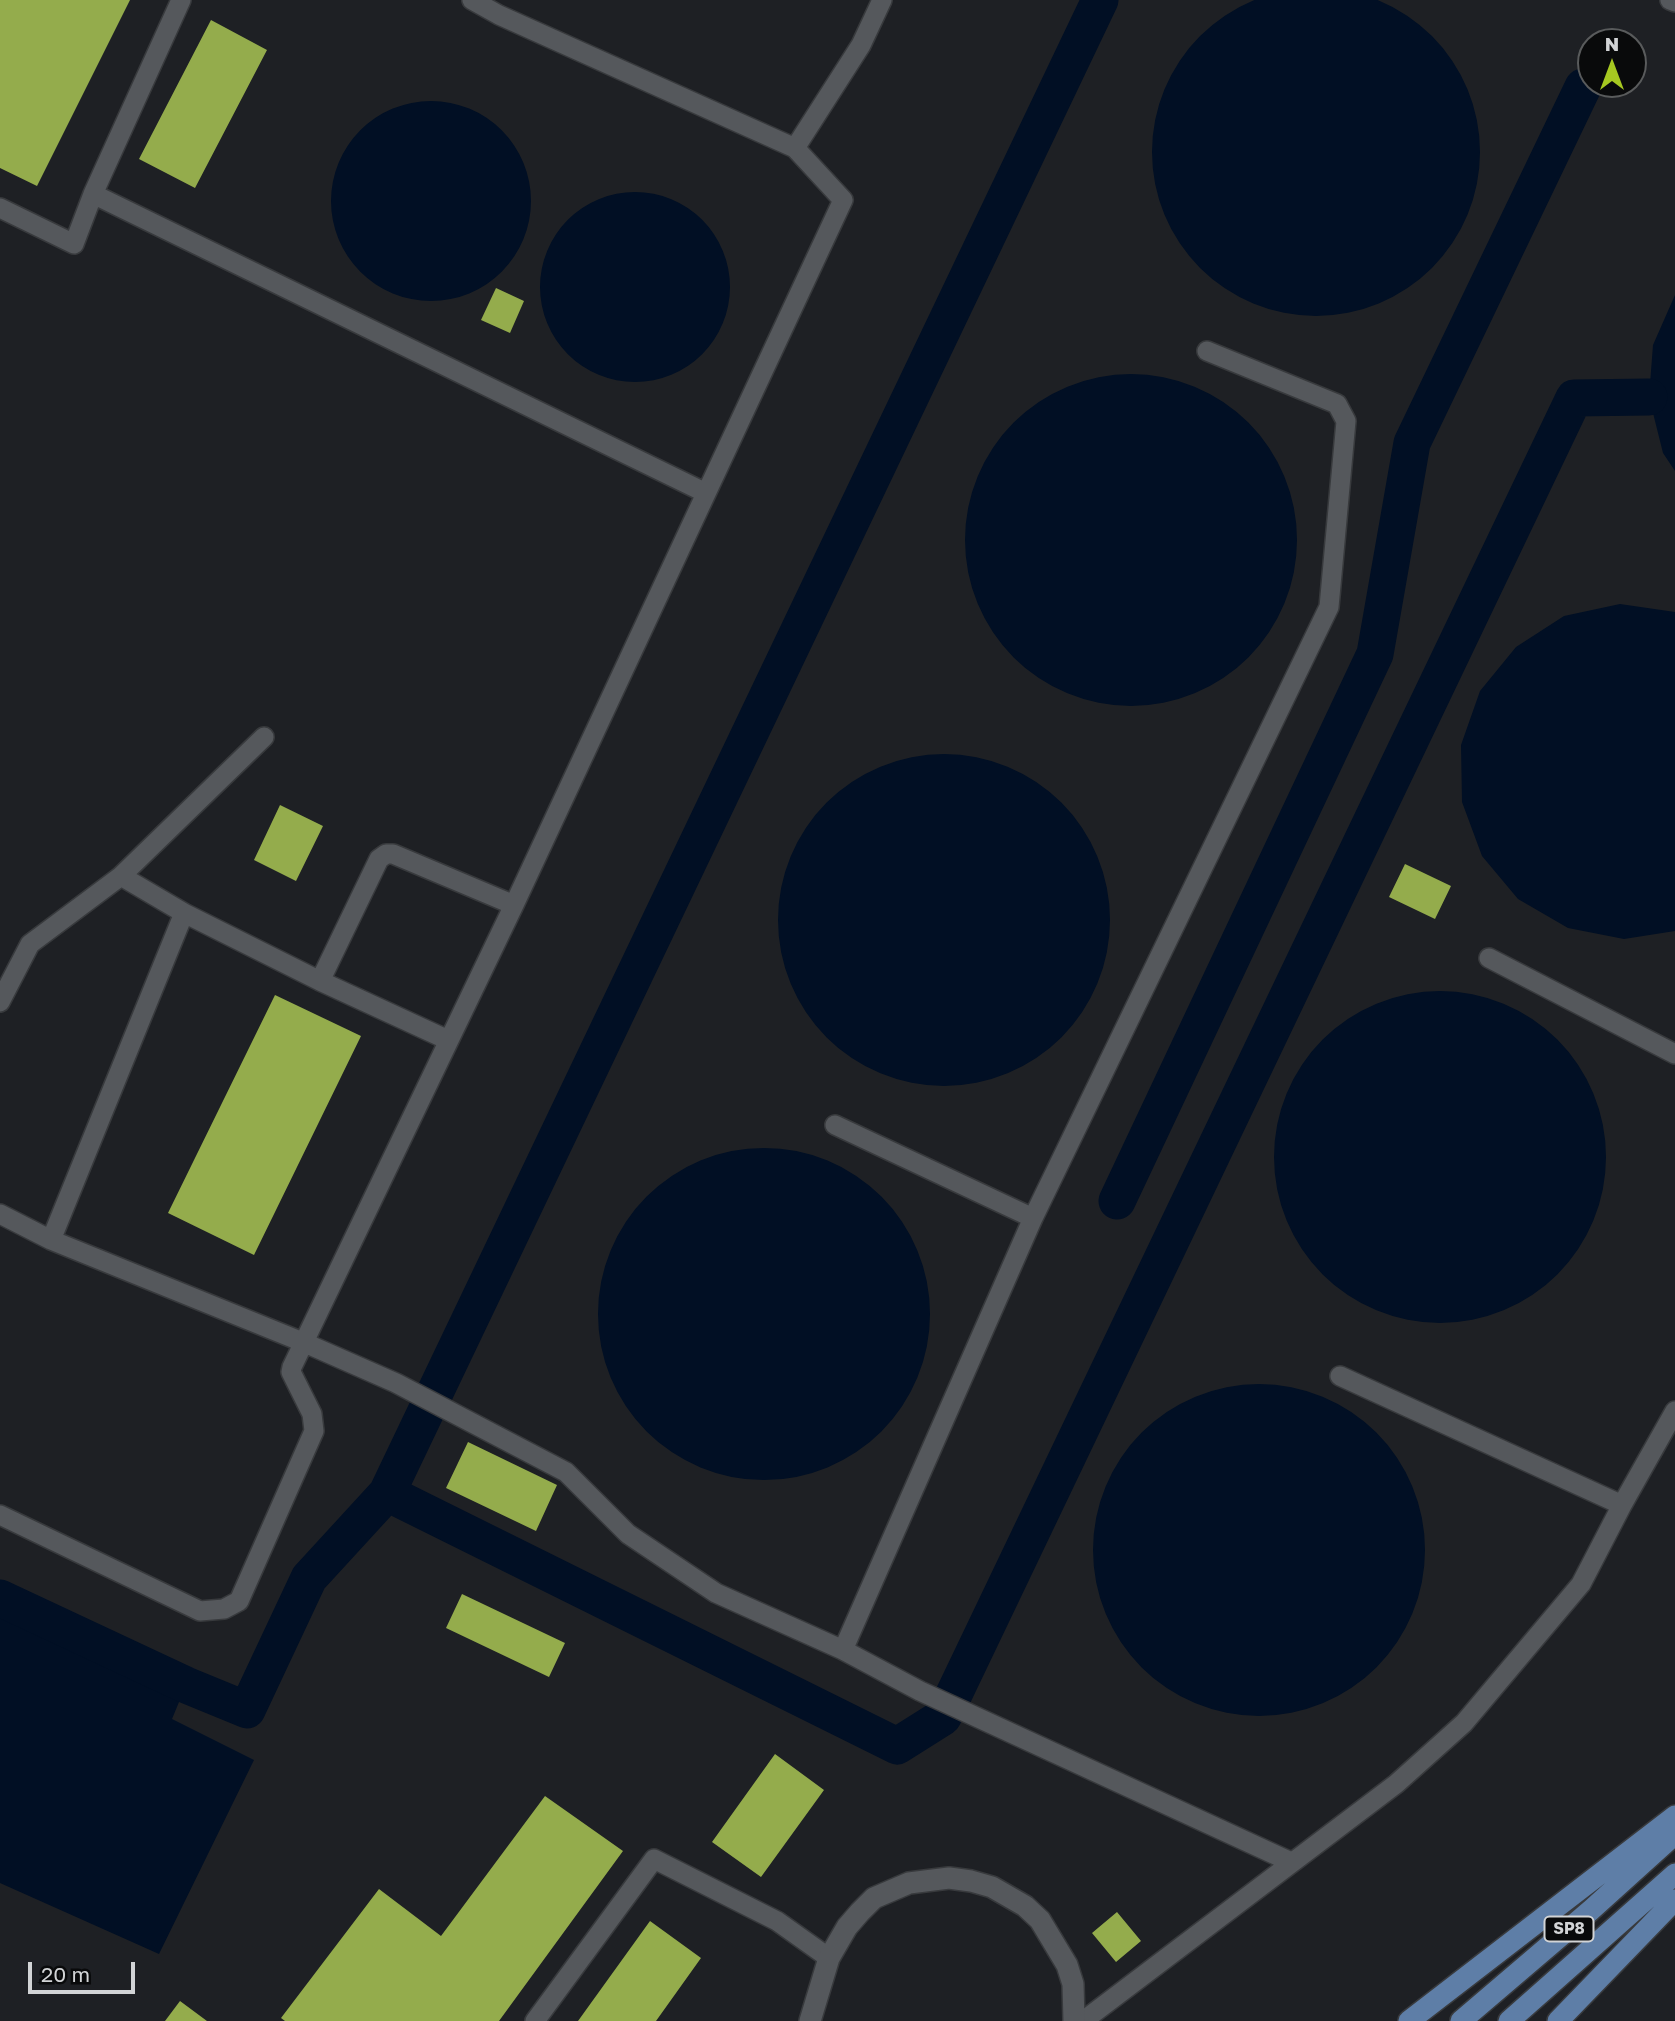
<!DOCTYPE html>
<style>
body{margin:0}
#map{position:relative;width:1675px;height:2021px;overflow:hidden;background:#1e2024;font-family:"Golos Text",sans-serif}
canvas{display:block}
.north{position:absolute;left:1577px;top:28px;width:70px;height:70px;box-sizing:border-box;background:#090a0b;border:2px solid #595b5c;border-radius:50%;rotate:0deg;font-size:19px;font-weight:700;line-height:28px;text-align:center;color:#d2d4d6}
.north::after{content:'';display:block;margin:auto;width:24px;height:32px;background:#a6c821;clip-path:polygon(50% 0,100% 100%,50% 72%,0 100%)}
.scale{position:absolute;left:28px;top:1962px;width:107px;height:32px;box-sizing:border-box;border:4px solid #d2d4d6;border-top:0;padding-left:9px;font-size:21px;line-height:24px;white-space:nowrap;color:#d2d4d6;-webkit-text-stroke:5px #090a0b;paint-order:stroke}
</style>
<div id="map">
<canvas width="1675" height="2021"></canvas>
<div class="north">N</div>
<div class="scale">20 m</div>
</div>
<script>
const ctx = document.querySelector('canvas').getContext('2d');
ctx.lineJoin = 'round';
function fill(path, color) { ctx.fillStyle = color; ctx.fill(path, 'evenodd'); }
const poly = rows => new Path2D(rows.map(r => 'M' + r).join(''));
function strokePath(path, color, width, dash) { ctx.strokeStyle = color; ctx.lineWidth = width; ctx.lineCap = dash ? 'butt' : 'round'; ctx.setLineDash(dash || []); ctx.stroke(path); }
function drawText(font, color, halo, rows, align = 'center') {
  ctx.font = font + ' "Golos Text",sans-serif'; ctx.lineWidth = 7; ctx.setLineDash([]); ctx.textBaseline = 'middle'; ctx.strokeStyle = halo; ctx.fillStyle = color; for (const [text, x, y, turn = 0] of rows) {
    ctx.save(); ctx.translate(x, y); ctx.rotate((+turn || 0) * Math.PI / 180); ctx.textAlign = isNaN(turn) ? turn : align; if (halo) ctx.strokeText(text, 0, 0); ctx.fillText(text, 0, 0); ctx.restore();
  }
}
fill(poly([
 '1152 152a164 164 0 1 1 328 0a164 164 0 1 1-328 0Z',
 '331 201a100 100 0 1 1 200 0a100 100 0 1 1-200 0Z',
 '540 287a95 95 0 1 1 190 0a95 95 0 1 1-190 0Z',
 [1675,295,1675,471,1663,453,1649,397,1653,345],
 '965 540a166 166 0 1 1 332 0a166 166 0 1 1-332 0Z',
 [1620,604,1675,612,1675,931,1624,939,1568,928,1518,899,1482,856,1462,802,1461,745,1480,691,1516,647,1564,616],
 '778 920a166 166 0 1 1 332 0a166 166 0 1 1-332 0Z',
 '1274 1157a166 166 0 1 1 332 0a166 166 0 1 1-332 0Z',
 '598 1314a166 166 0 1 1 332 0a166 166 0 1 1-332 0Z',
 '1093 1550a166 166 0 1 1 332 0a166 166 0 1 1-332 0Z',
 [0,1598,186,1685,172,1719,254,1760,159,1954,0,1883]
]), '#010f24');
strokePath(poly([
 [1117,1201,1375,654,1412,443,1583,87],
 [387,1493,1100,0],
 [0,1598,186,1685,247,1710,309,1578,387,1493,897,1746,943,1717,1574,398,1649,397]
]), '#010f24', 37);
fill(poly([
 [0,0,130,0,37,186,0,168],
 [211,20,267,50,195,188,139,159],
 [496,288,524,301,510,333,481,320],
 [280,805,323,826,296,881,254,860],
 [1405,864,1451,886,1435,919,1389,897],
 [275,995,361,1036,254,1255,168,1213],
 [468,1442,557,1485,536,1531,446,1488],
 [462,1594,565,1643,549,1677,446,1628],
 [775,1754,824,1790,761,1877,712,1842],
 [545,1796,623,1851,499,2021,285,2021,281,2018,379,1889,441,1936],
 [1117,1912,1141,1941,1116,1962,1092,1933],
 [650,1921,701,1958,656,2021,578,2021],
 [180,2001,207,2021,165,2021]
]), '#94ac4c');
const lane = poly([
 [1670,0,1675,2],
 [795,148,861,45,882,0],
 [93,194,706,493],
 [0,208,74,244,93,194,181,0],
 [121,876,184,913],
 [1489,958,1675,1054],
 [320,981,379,859,386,854,393,854,514,905],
 [0,1002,30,944,121,876,264,737],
 [835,1125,1033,1218],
 [0,1214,51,1240,305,1343,396,1383,566,1472,628,1534,716,1593,843,1650,920,1691,1291,1862],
 [51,1240,184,913,320,981,448,1040],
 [1340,1376,1622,1505],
 [0,1515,200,1611,224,1609,239,1601,314,1431,312,1414,291,1372,292,1367,514,905,843,200,795,148,499,15,472,0],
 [843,1650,1033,1218,1329,607,1346,421,1337,404,1207,351],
 [535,2021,654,1859,777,1921,829,1958],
 [1083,2021,1396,1784,1464,1723,1581,1584,1622,1505,1675,1411]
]);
const street = poly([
 [810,2021,829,1958,847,1927,860,1912,874,1898,909,1883,949,1878,971,1881,992,1887,1025,1906,1040,1920,1067,1965,1073,1984,1074,2021]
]);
const primary = poly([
 [1409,2021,1675,1816],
 [1461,2021,1591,1910,1675,1834],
 [1509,2021,1675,1874],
 [1558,2021,1675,1900]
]);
strokePath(lane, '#383a3d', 22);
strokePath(street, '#383a3d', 24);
strokePath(primary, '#383a3d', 24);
strokePath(lane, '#55585c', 19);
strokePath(street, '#55585c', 21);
strokePath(primary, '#5e7ea7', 21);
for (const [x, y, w] of [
 [1569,1929,49]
]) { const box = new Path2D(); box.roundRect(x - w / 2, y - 12.5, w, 25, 5); ctx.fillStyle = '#090a0b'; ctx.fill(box); strokePath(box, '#d2d4d6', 2); }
drawText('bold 16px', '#d2d4d6', null, [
 ["SP8",1569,1929]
]);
</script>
